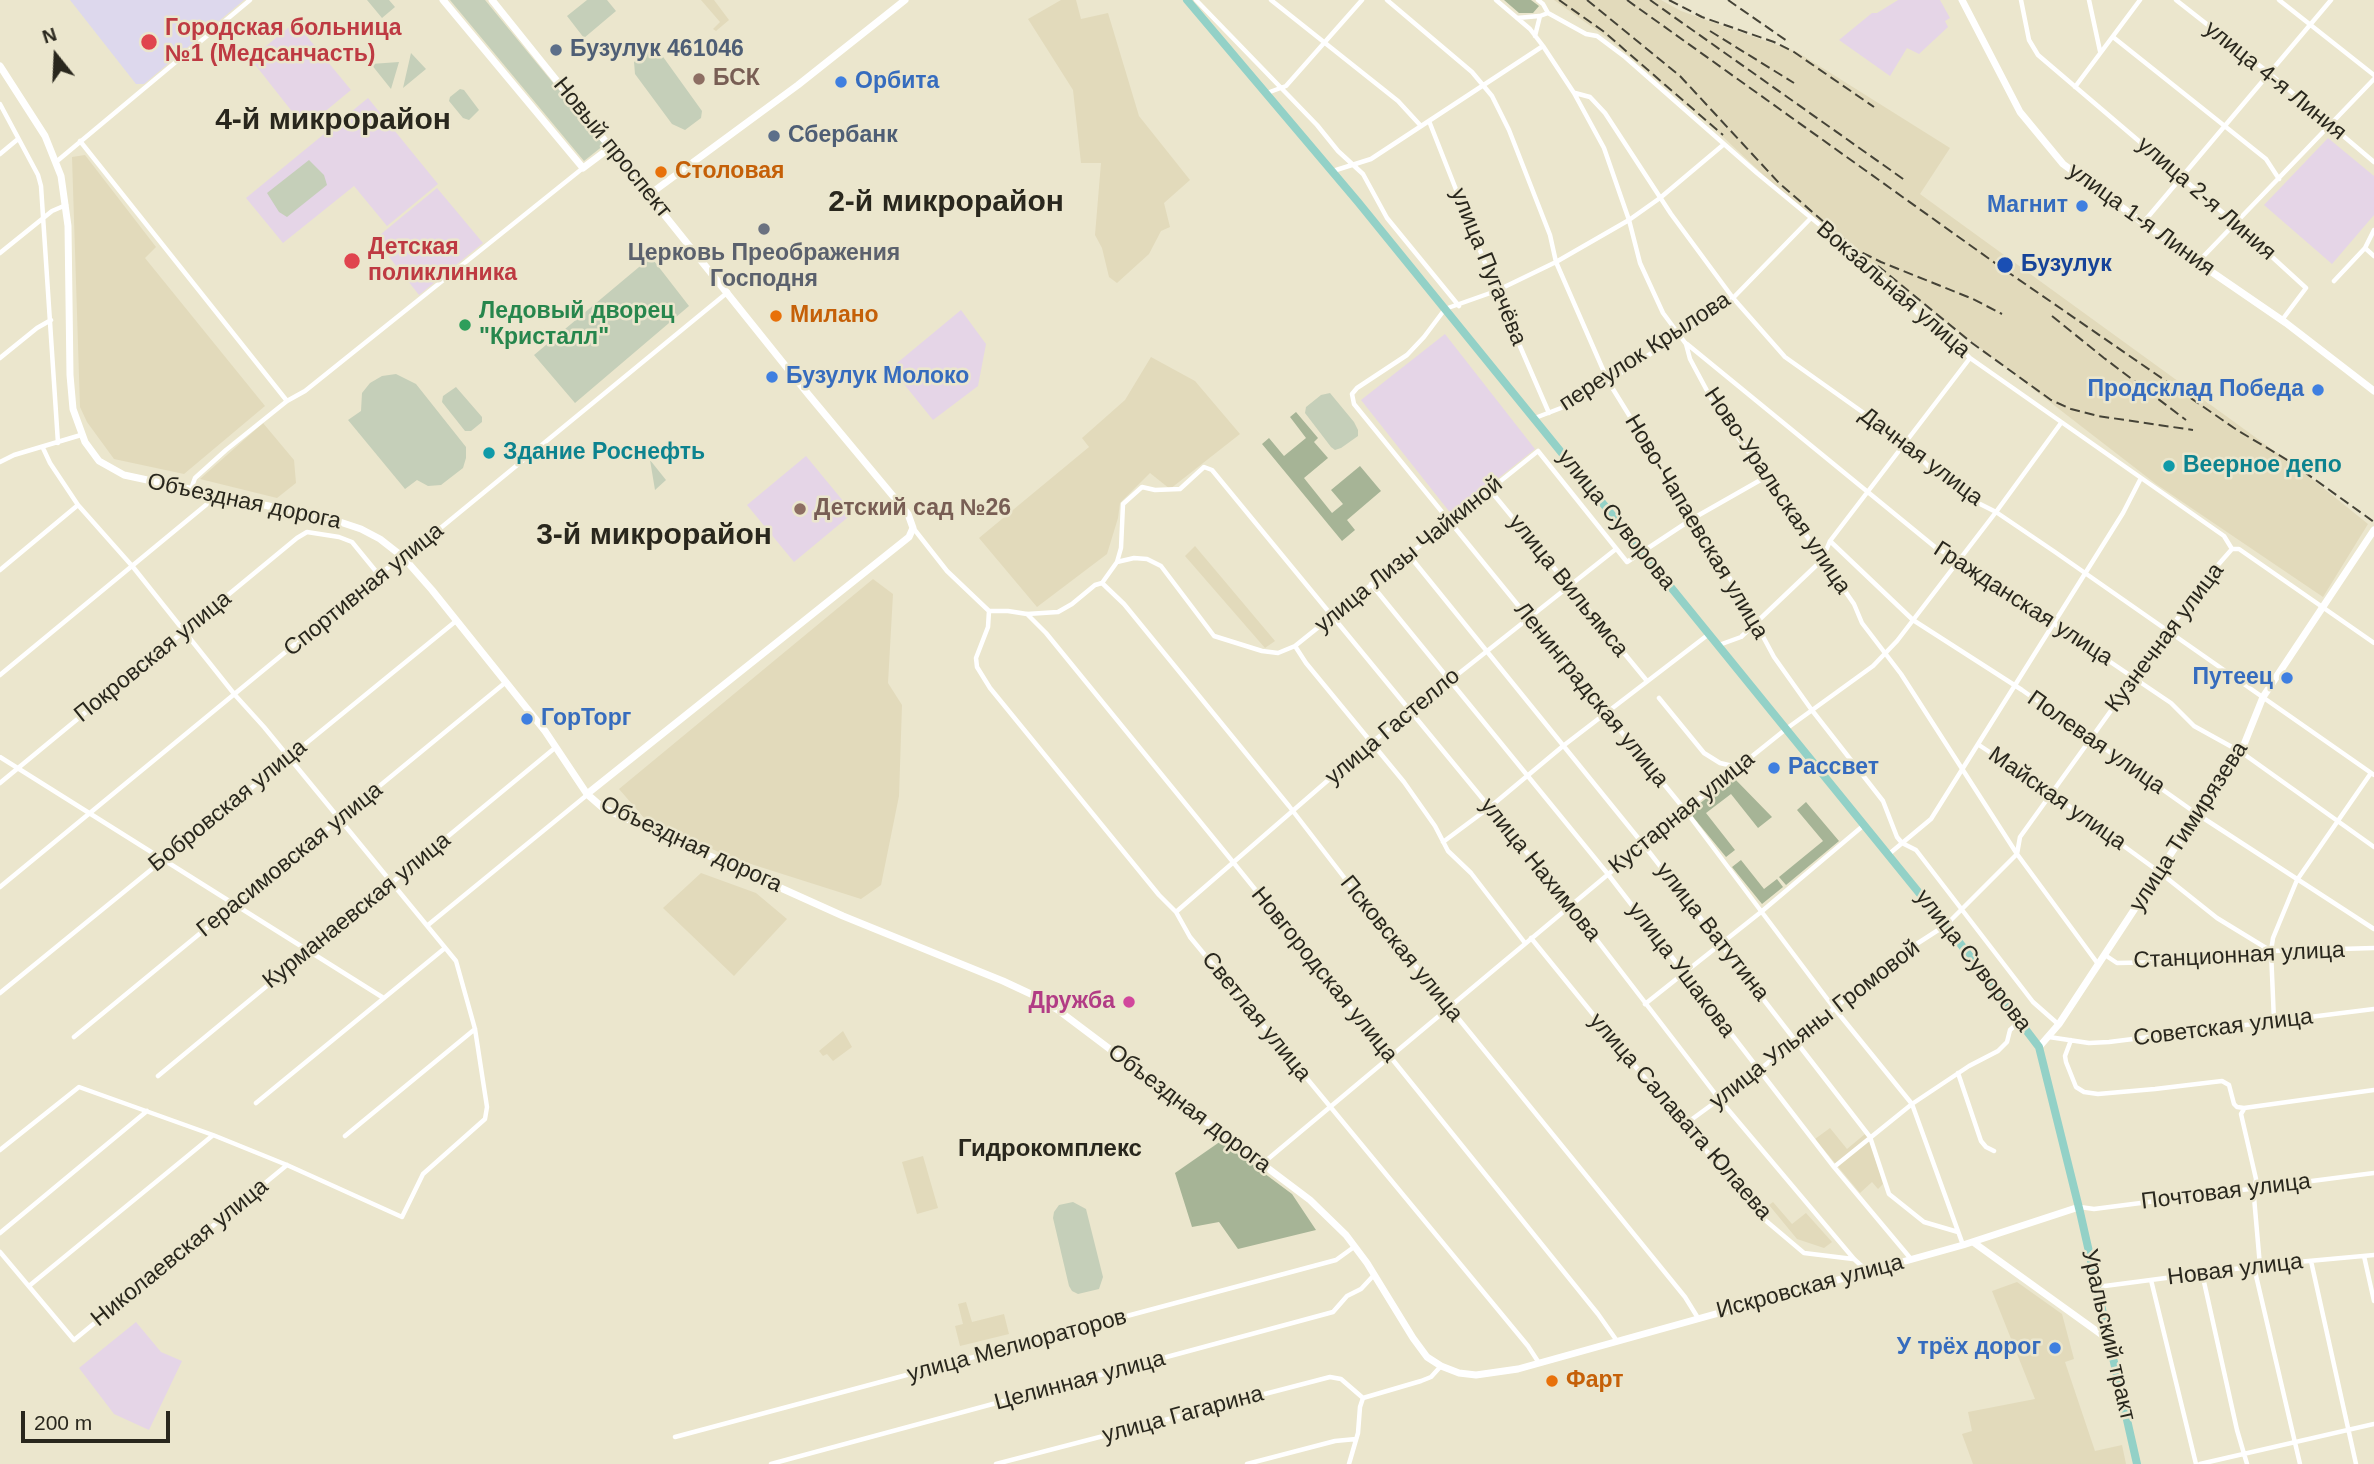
<!DOCTYPE html>
<meta charset="utf-8">
<style>
body{margin:0}
#map{position:relative;width:2374px;height:1464px;overflow:hidden;background:#ebe6cd;font-family:Helvetica,sans-serif}
canvas{display:block}
.north{position:absolute;left:21px;top:21px;width:70px;height:70px;-webkit-text-stroke:5px #ebe6cd;paint-order:stroke;rotate:342deg;font-size:19px;font-weight:700;line-height:28px;text-align:center;color:#29271d}
.north::after{content:'';display:block;margin:auto;width:24px;height:32px;background:#29271d;clip-path:polygon(50% 0,100% 100%,50% 72%,0 100%)}
.scale{position:absolute;left:21px;top:1411px;width:149px;height:32px;box-sizing:border-box;border:4px solid #29271d;border-top:0;padding-left:9px;font-size:21px;line-height:24px;white-space:nowrap;color:#29271d;-webkit-text-stroke:5px #ebe6cd;paint-order:stroke}
</style>
<div id="map">
<canvas width="2374" height="1464"></canvas>
<div class="north">N</div>
<div class="scale">200 m</div>
</div>
<script>
const ctx = document.querySelector('canvas').getContext('2d');
ctx.lineJoin = 'round';
function fill(path, color) { ctx.fillStyle = color; ctx.fill(path, 'evenodd'); }
const poly = rows => new Path2D(rows.map(r => 'M' + r).join(''));
function strokePath(path, color, width, dash) { ctx.strokeStyle = color; ctx.lineWidth = width; ctx.lineCap = dash ? 'butt' : 'round'; ctx.setLineDash(dash || []); ctx.stroke(path); }
function drawText(font, color, halo, rows, align = 'center') {
  ctx.font = font + ' Helvetica,sans-serif'; ctx.lineWidth = 5; ctx.setLineDash([]); ctx.textBaseline = 'middle'; ctx.strokeStyle = halo; ctx.fillStyle = color; for (const [text, x, y, turn = 0] of rows) {
    ctx.save(); ctx.translate(x, y); ctx.rotate((+turn || 0) * Math.PI / 180); ctx.textAlign = isNaN(turn) ? turn : align; if (halo) ctx.strokeText(text, 0, 0); ctx.fillText(text, 0, 0); ctx.restore();
  }
}
fill(poly([
 [701,0,714,0,729,20,716,31,713,29,720,22],
 [1061,0,1076,0,1081,19,1108,13,1139,116,1190,180,1164,203,1170,227,1161,231,1149,254,1117,283,1109,277,1102,248,1095,235,1101,163,1081,163,1073,90,1028,19],
 [1554,0,1661,0,1681,11,1797,52,1950,148,1920,194,2306,474,2368,524,2323,597,2156,484,1795,205,1720,134,1609,39],
 [85,155,156,247,145,258,265,406,184,474,114,459,87,422,80,407,72,157],
 [1151,357,1195,381,1240,434,1170,489,1150,473,1120,503,1118,518,1107,554,1037,607,979,538,1089,447,1082,438,1125,400],
 [263,423,294,460,296,483,277,498,200,479],
 [1195,546,1222,578,1275,641,1265,648,1185,556],
 [873,579,893,594,888,683,902,705,899,796,881,885,861,899,732,858,645,819,619,789],
 [701,873,756,893,787,919,734,976,663,908],
 [843,1031,852,1047,833,1061,827,1054,823,1056,819,1051],
 [1830,1128,1847,1149,1865,1134,1869,1138,1883,1184,1878,1189,1872,1182,1860,1193,1815,1139],
 [923,1156,938,1208,917,1214,902,1162],
 [1773,1202,1792,1224,1806,1213,1832,1242,1824,1248,1797,1239,1769,1205],
 [2017,1282,2062,1314,2074,1359,2065,1362,2095,1451,2122,1445,2126,1464,1973,1464,1962,1434,1972,1431,1968,1412,2035,1399,1992,1291],
 [966,1302,972,1322,1004,1314,1009,1334,960,1346,955,1326,963,1324,958,1304]
]), '#e2dabb');
fill(poly([
 [1898,0,1940,0,1950,18,1945,21,1948,27,1919,54,1907,48,1890,76,1839,40,1872,13,1877,13],
 [295,22,351,90,305,128,253,62,259,52],
 [368,98,438,184,387,226,354,186,283,243,246,198],
 [2328,138,2374,176,2374,215,2332,264,2264,205],
 [437,188,483,243,419,295,375,239],
 [961,310,986,344,978,386,933,420,891,368],
 [1445,334,1535,449,1452,515,1361,400],
 [806,456,853,513,794,562,747,505],
 [136,1322,161,1352,182,1361,149,1430,114,1414,79,1368]
]), '#e5d5e7');
fill(poly([
 [70,0,244,0,144,84,136,84]
]), '#ddd8ed');
fill(poly([
 [367,0,389,0,395,7,382,18],
 [450,0,485,0,604,145,584,161],
 [587,0,607,0,616,11,584,38,567,16],
 [648,52,661,54,702,111,701,118,685,130,672,124,635,74,634,62],
 [411,53,426,69,403,88],
 [399,62,391,89,371,64],
 [460,89,464,90,479,110,469,120,463,118,449,101,450,97],
 [309,160,324,175,327,185,287,217,279,212,267,193],
 [651,257,689,306,575,403,534,355],
 [396,374,416,384,466,447,466,458,463,468,441,485,428,486,417,480,405,489,348,420,361,411,362,393,370,383,382,376],
 [456,387,482,417,482,422,471,431,465,431,442,402,443,396],
 [1330,393,1354,422,1358,430,1358,436,1341,448,1335,450,1331,447,1305,413,1306,407,1321,395],
 [650,460,666,480,655,490],
 [1073,1202,1086,1209,1103,1277,1099,1289,1078,1294,1072,1291,1069,1286,1053,1218,1054,1212,1059,1205]
]), '#c5cfb9');
fill(poly([
 [1504,0,1531,0,1539,6,1533,13,1519,13],
 [1296,412,1318,438,1314,442,1328,458,1304,478,1332,513,1343,504,1331,490,1360,466,1381,491,1347,520,1355,530,1342,541,1262,444,1269,438,1284,456,1306,438,1290,417],
 [1733,777,1772,817,1758,828,1731,794,1706,813,1735,850,1726,857,1689,812],
 [1806,802,1839,841,1786,885,1779,877,1823,841,1797,810],
 [1741,860,1764,889,1777,879,1783,887,1762,904,1732,867],
 [1221,1141,1292,1194,1316,1230,1238,1249,1219,1222,1192,1227,1175,1173]
]), '#a6b496');
strokePath(poly([
 [1196,0,1317,125,1338,151,1363,174,1387,218,1459,306],
 [1271,0,1398,101,1421,126],
 [1387,0,1472,72,1492,96,1509,130,1550,235,1556,262,1608,381,1745,603,1774,657,1811,709,1883,801,1897,837,1902,843,1916,850,2033,1002,2058,1024],
 [1496,0,1530,29,1543,46,1574,93,1604,148,1629,220,1640,263,1663,313,1686,344,1690,359,1712,400,1854,604,1862,623,1901,674,2017,854,2098,964],
 [1538,0,1543,4,1548,13],
 [2021,0,2029,40,2038,55,2235,223,2306,288,2282,320],
 [2089,0,2100,51],
 [2176,0,2269,73,2374,162],
 [2279,0,2374,75],
 [1517,18,1539,16],
 [1535,36,1540,16,1548,13,1586,34,1597,36,1625,57,1757,173,1849,249,1892,287,1939,335,1956,344,1970,358,2224,536,2232,549,2239,549,2374,643],
 [2113,37,2266,159,2279,179],
 [2075,87,2140,0],
 [1267,93,1286,86,1362,0],
 [1575,93,1590,97,1605,113,1671,214,1733,298,1785,357,1906,443,1930,468,1972,500,1996,512,2055,552,2374,775],
 [0,104,38,175,41,186,58,443],
 [1429,121,1496,291,1549,413],
 [80,141,287,401],
 [1723,145,1660,198,1629,220,1556,262,1496,291,1445,309,1424,337,1407,355,1357,388,1352,394,1354,404,1685,810,1834,1008,1912,1104,1963,1245],
 [0,154,18,139],
 [56,162,250,0],
 [1333,171,1371,159,1543,46],
 [2142,224,2331,0],
 [2365,248,2374,256],
 [0,253,52,211,66,205],
 [2198,262,2374,79],
 [2334,281,2365,248,2374,230],
 [1687,344,1935,547,1959,561,2008,599,2053,623,2134,678,2171,703,2194,726,2241,752,2374,847],
 [0,358,37,328,51,320],
 [1535,418,1561,408,1608,381,1680,335,1733,298,1810,219],
 [0,462,14,455,81,435],
 [191,489,195,478,226,450,287,401,305,391,583,168],
 [1490,490,1647,681],
 [914,529,947,571,989,611,1008,611,1027,614,1058,612,1072,604,1095,585,1102,583,1117,562,1121,548,1123,504,1142,487,1155,490,1180,489,1204,467,1212,470,1570,905,1720,1100,1854,1259,1867,1271],
 [1830,541,1913,620,2022,690,2197,814,2374,929],
 [1408,554,1643,844,1870,1137,1889,1194,1924,1222,1958,1232],
 [1117,562,1134,558,1147,559,1161,566,1214,636,1262,651,1278,653,1295,646,1538,451,1627,562,1692,519,1764,478],
 [0,570,78,505],
 [1102,583,1124,604,1289,806,1353,889,1685,1297,1698,1318],
 [1371,584,1607,873,1834,1167,1911,1259],
 [989,611,988,627,976,658,977,667,990,688,1159,895,1176,912,1190,937,1528,1346,1539,1363],
 [1027,614,1046,633,1233,862,1598,1314,1617,1341],
 [1719,645,1741,637,1822,560,1830,541,1970,358],
 [1295,646,1306,663,1404,782,1435,826,1448,851,1471,873,1525,943],
 [0,675,218,495],
 [1659,698,1704,753,1720,763,1737,767],
 [1979,745,2051,793,2158,871,2217,918,2271,951],
 [0,757,382,997],
 [0,783,297,538,307,532,339,537,352,542,379,575],
 [1443,842,1490,807,1563,746,1709,634],
 [1889,854,1931,819,2123,513,2141,478],
 [0,887,390,566,415,549,728,292],
 [1176,912,1371,743,1616,549],
 [428,925,587,795],
 [1531,938,1657,1093,1765,1220,1804,1253,1853,1259],
 [2105,955,2117,963,2166,962,2271,951,2374,948],
 [0,993,456,621],
 [1645,1004,1761,912,1864,825],
 [2274,1021,2271,951,2273,938,2297,880,2371,773],
 [74,1037,506,682],
 [2049,1037,2089,1043,2109,1042,2374,1009],
 [2071,1040,2065,1056,2066,1062,2076,1087,2084,1092,2098,1094,2155,1089,2222,1081,2229,1085,2234,1104,2237,1107,2244,1108,2374,1090],
 [1958,1073,1981,1141,1986,1147,1994,1151],
 [158,1076,556,747],
 [256,1103,445,948],
 [2244,1109,2241,1114,2256,1179,2254,1197,2260,1266],
 [1684,1125,1758,1071,1898,956,1946,925,2017,854,2020,837,2169,630,2210,574,2232,549],
 [345,1136,475,1029],
 [0,1150,79,1087,213,1135,287,1165,402,1217,423,1174,485,1119,487,1107,475,1029,456,961,264,727,235,695,133,567,78,505,50,463,43,448],
 [1262,1164,1685,810,1786,729,1873,666,1897,641,1996,512,2061,423],
 [1834,1167,1912,1104,1969,1066,1998,1051,2007,1042,2010,1030,2020,1021],
 [2080,1207,2094,1209,2374,1173],
 [0,1233,147,1111],
 [0,1252,74,1340,287,1165],
 [2364,1256,2374,1301],
 [2311,1261,2356,1464],
 [2254,1267,2300,1464],
 [2202,1273,2237,1430,2247,1464],
 [2151,1280,2196,1464],
 [29,1286,212,1136],
 [2097,1287,2265,1265,2374,1255],
 [1363,1398,1421,1381,1431,1377,1441,1366],
 [675,1437,1336,1260,1354,1247],
 [771,1464,1333,1312,1347,1296,1361,1289,1374,1275],
 [996,1464,1330,1377,1341,1379,1363,1398],
 [1247,1464,1335,1441,1356,1439],
 [1349,1464,1358,1433,1360,1407,1363,1398],
 [2200,1464,2374,1424]
]), '#fff', 4.5);
strokePath(poly([
 [443,0,583,168,611,147],
 [492,0,808,394,908,514,913,528,909,537,587,794],
 [1962,0,2020,112,2063,164,2187,255,2286,323,2374,391],
 [0,66,45,136,61,176,68,226,70,375,73,409,85,442,99,461,124,475,334,520,361,529,380,539,403,557,432,590,545,731,587,794,603,808,843,916,1003,981,1033,995,1058,1010,1310,1200,1346,1235,1367,1263,1413,1338,1427,1357,1441,1366,1459,1373,1476,1375,1518,1369,1963,1245,2079,1207],
 [650,194,798,85,905,0],
 [2039,1047,2059,1024,2197,814,2241,752,2263,697,2374,530],
 [1973,1242,2109,1340]
]), '#fff', 7);
strokePath(poly([
 [1187,0,1358,202,1959,942,2039,1047,2080,1212,2137,1464]
]), '#93d1c7', 8);
strokePath(poly([
 [1559,0,1603,31,1723,135],
 [1587,0,1680,76,1779,183,1855,249,1881,262,1973,299,2002,314],
 [1627,0,2002,268,2237,430,2289,461,2374,522],
 [1650,0,1906,181],
 [1669,0,1702,17,1774,42,1794,52,1874,107],
 [1728,0,1787,41],
 [1710,31,1794,83],
 [1878,266,1972,343,2051,400,2071,409,2098,416,2193,430],
 [2052,316,2104,358,2186,420]
]), '#454337', 2, [10, 5]);
for (const [x, y, r, color] of [
 [149,42,9,"#e0444e"],
 [556,50,7,"#5c6f8a"],
 [699,79,7,"#8d6e63"],
 [841,82,7,"#3f7fe0"],
 [774,136,7,"#5c6f8a"],
 [661,172,7,"#e8710a"],
 [2082,206,7,"#3f7fe0"],
 [764,229,7,"#6b7280"],
 [352,261,9,"#e0444e"],
 [2005,265,9,"#1a4fb4"],
 [776,316,7,"#e8710a"],
 [465,325,7,"#2e9e5b"],
 [772,377,7,"#3f7fe0"],
 [2318,390,7,"#3f7fe0"],
 [489,453,7,"#0f9aa8"],
 [2169,466,7,"#0f9aa8"],
 [800,509,7,"#8d6e63"],
 [2287,678,7,"#3f7fe0"],
 [527,719,7,"#3f7fe0"],
 [1774,768,7,"#3f7fe0"],
 [1129,1002,7,"#d1479c"],
 [2055,1348,7,"#3f7fe0"],
 [1552,1381,7,"#e8710a"]
]) { const dot = new Path2D(); dot.arc(x, y, r, 0, 2 * Math.PI); ctx.fillStyle = color; ctx.fill(dot); strokePath(dot, '#ebe6cd', 2.5); }
drawText('bold 23px', '#be3a42', '#ebe6cd', [
 ["Городская больница",165,29],
 ["№1 (Медсанчасть)",165,55],
 ["Детская",368,248],
 ["поликлиника",368,274]
], 'left');
drawText('bold 23px', '#4e5e75', '#ebe6cd', [
 ["Бузулук 461046",570,50],
 ["Сбербанк",788,136]
], 'left');
drawText('bold 23px', '#785e54', '#ebe6cd', [
 ["БСК",713,79],
 ["Детский сад №26",814,509]
], 'left');
drawText('23px', '#29271d', '#ebe6cd', [
 ["улица 4-я Линия",2275,81,39],
 ["Новый проспект",612,148,51],
 ["улица 2-я Линия",2206,199,41],
 ["улица 1-я Линия",2141,220,36],
 ["улица Пугачёва",1488,267,68],
 ["Вокзальная улица",1893,290,41],
 ["переулок Крылова",1645,352,-33],
 ["Дачная улица",1921,457,37],
 ["Ново-Уральская улица",1777,491,56],
 ["Объездная дорога",244,502,12],
 ["улица Суворова",1616,520,51],
 ["Ново-Чапаевская улица",1696,527,59],
 ["улица Лизы Чайкиной",1409,555,-39],
 ["улица Вильямса",1568,586,51],
 ["Спортивная улица",364,590,-39],
 ["Гражданская улица",2023,604,33],
 ["Кузнечная улица",2165,638,-53],
 ["Покровская улица",153,657,-39],
 ["Ленинградская улица",1591,695,51],
 ["улица Гастелло",1393,727,-40],
 ["Полевая улица",2096,743,35],
 ["Майская улица",2057,799,35],
 ["Бобровская улица",228,806,-39],
 ["Кустарная улица",1682,813,-39],
 ["улица Тимирязева",2189,827,-57],
 ["Объездная дорога",691,845,25],
 ["Герасимовская улица",290,860,-39],
 ["улица Нахимова",1540,870,51],
 ["Курманаевская улица",357,911,-39],
 ["улица Ватутина",1712,932,52],
 ["Псковская улица",1401,949,51],
 ["Станционная улица",2239,956,-3],
 ["улица Суворова",1973,961,52],
 ["улица Ушакова",1681,970,53],
 ["Новгородская улица",1324,975,51],
 ["Светлая улица",1256,1017,51],
 ["улица Ульяны Громовой",1815,1025,-38],
 ["Советская улица",2223,1028,-7],
 ["Объездная дорога",1189,1109,37],
 ["улица Салавата Юлаева",1680,1117,49],
 ["Почтовая улица",2226,1192,-7],
 ["Николаевская улица",180,1253,-39],
 ["Новая улица",2235,1270,-7],
 ["Искровская улица",1810,1287,-15],
 ["Уральский тракт",2108,1335,77],
 ["улица Мелиораторов",1017,1346,-15],
 ["Целинная улица",1080,1381,-15],
 ["улица Гагарина",1183,1415,-15]
]);
drawText('bold 23px', '#366cbe', '#ebe6cd', [
 ["Орбита",855,82],
 ["Магнит",2068,206,"right"],
 ["Бузулук Молоко",786,377],
 ["Продсклад Победа",2304,390,"right"],
 ["Путеец",2273,678,"right"],
 ["ГорТорг",541,719],
 ["Рассвет",1788,768],
 ["У трёх дорог",2041,1348,"right"]
], 'left');
drawText('bold 23px', '#c56008', '#ebe6cd', [
 ["Столовая",675,172],
 ["Милано",790,316],
 ["Фарт",1566,1381]
], 'left');
drawText('bold 23px', '#5b616d', '#ebe6cd', [
 ["Церковь Преображения",764,254],
 ["Господня",764,280]
]);
drawText('bold 23px', '#164399', '#ebe6cd', [
 ["Бузулук",2021,265]
], 'left');
drawText('bold 23px', '#27864d', '#ebe6cd', [
 ["Ледовый дворец",479,312],
 ["\"Кристалл\"",479,338]
], 'left');
drawText('bold 23px', '#0d838f', '#ebe6cd', [
 ["Здание Роснефть",503,453],
 ["Веерное депо",2183,466]
], 'left');
drawText('bold 23px', '#b23c85', '#ebe6cd', [
 ["Дружба",1115,1002]
], 'right');
drawText('bold 24px', '#29271d', '#ebe6cd', [
 ["Гидрокомплекс",1050,1149]
]);
drawText('bold 30px', '#29271d', '#ebe6cd', [
 ["4-й микрорайон",333,121],
 ["2-й микрорайон",946,203],
 ["3-й микрорайон",654,536]
]);
</script>
